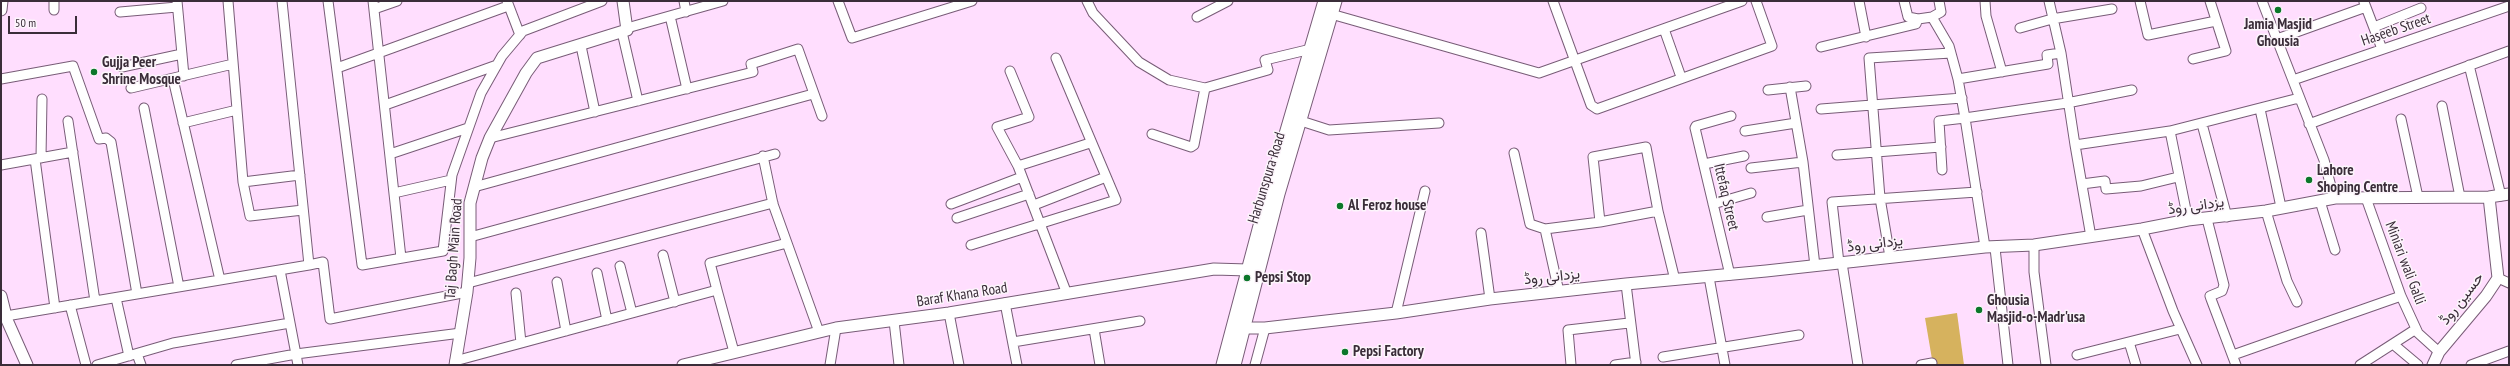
<!DOCTYPE html>
<meta charset="utf-8">
<style>
body{margin:0}
#map{position:relative;width:2510px;height:366px;overflow:hidden;background:#ffdefe;font-family:"PT Sans Narrow",sans-serif}
canvas{display:block}
.frame{position:absolute;inset:0;border:2px solid #3a2d39;pointer-events:none}
.scale{position:absolute;left:8px;top:16px;width:69px;height:18px;box-sizing:border-box;border:2px solid #3a2d39;border-top:0;padding-left:5px;font-size:12px;line-height:14px;white-space:nowrap;color:#3a2d39;-webkit-text-stroke:3px #fcf5fb;paint-order:stroke}
</style>
<div id="map">
<canvas width="2510" height="366"></canvas>
<div class="frame"></div>
<div class="scale">50 m</div>
</div>
<script>
const ctx = document.querySelector('canvas').getContext('2d');
ctx.lineJoin = 'round';
function fill(path, color) { ctx.fillStyle = color; ctx.fill(path, 'evenodd'); }
const poly = rows => new Path2D(rows.map(r => 'M' + r).join(''));
function strokePath(path, color, width, dash) { ctx.strokeStyle = color; ctx.lineWidth = width; ctx.lineCap = dash ? 'butt' : 'round'; ctx.setLineDash(dash || []); ctx.stroke(path); }
function drawText(font, color, halo, rows, align = 'center') {
  ctx.font = font + ' "PT Sans Narrow",Vazirmatn,sans-serif'; ctx.lineWidth = 3; ctx.setLineDash([]); ctx.textBaseline = 'middle'; ctx.strokeStyle = halo; ctx.fillStyle = color; for (const [text, x, y, turn = 0] of rows) {
    ctx.save(); ctx.translate(x, y); ctx.rotate((+turn || 0) * Math.PI / 180); ctx.textAlign = isNaN(turn) ? turn : align; if (halo) ctx.strokeText(text, 0, 0); ctx.fillText(text, 0, 0); ctx.restore();
  }
}
fill(poly([
 [1957,313,1964,365,1933,365,1925,318]
]), '#d6b25e');
const minor = poly([
 [177,1,184,76],
 [228,1,243,182,250,216,303,210],
 [328,1,362,265,443,251,452,175,481,93,502,56,523,31,602,1],
 [373,1,401,258],
 [507,1,520,35],
 [684,1,686,12],
 [838,1,852,38,972,1],
 [1087,1,1093,13,1139,62,1169,80,1205,88,1268,70,1265,60,1311,49],
 [1553,1,1591,105,1597,109,1772,46,1756,1],
 [1859,1,1866,37],
 [1904,1,1908,17,1918,19,1932,17,1949,46,1958,79,1965,118,2067,103,2132,90],
 [1985,1,1986,16,2002,72],
 [2049,1,2061,53,2075,145],
 [2140,1,2148,35,2216,21],
 [2262,1,2324,160,2334,198],
 [2364,2,2382,49],
 [374,9,397,1],
 [54,10,54,1],
 [120,12,177,7],
 [1331,14,1539,73,1742,1],
 [670,16,687,89],
 [1197,17,1228,1],
 [1932,17,1941,12,1939,1],
 [2374,27,2421,8],
 [627,28,723,1],
 [2020,28,2052,19,2112,9],
 [1664,29,1681,77],
 [622,32,638,101],
 [2277,39,2366,7],
 [581,46,595,112],
 [1821,47,1916,24,1918,19],
 [2193,59,2226,51,2210,1],
 [2469,65,2501,196],
 [122,67,182,54],
 [337,68,508,6],
 [1010,71,1029,117,997,127,1018,166,1067,294],
 [1,79,73,66,99,139,106,138,111,142,137,294],
 [173,79,220,280],
 [1958,79,2048,64,2047,55,2061,53],
 [2293,80,2509,6],
 [1790,87,1803,162,1815,266],
 [131,88,233,64],
 [1768,90,1806,86],
 [385,105,497,65],
 [2442,106,2460,197],
 [144,108,179,287],
 [1821,109,1962,98],
 [2260,109,2281,207],
 [2401,119,2418,197],
 [68,121,95,301],
 [1301,121,1329,130,1439,123],
 [183,123,237,110],
 [2202,124,2227,217],
 [2309,124,2509,51],
 [1745,131,1796,123],
 [1152,134,1191,147,1194,145,1205,88],
 [490,138,753,72,751,64,798,49,822,116],
 [1514,153,1530,224,1545,229],
 [390,154,468,128],
 [1837,155,1941,147],
 [763,156,773,204,819,332],
 [41,158,42,99],
 [35,159,55,308],
 [1704,164,1744,156],
 [1,165,73,152],
 [1018,166,1090,143],
 [1751,168,1803,162],
 [1942,170,1939,121,1965,118,1985,247],
 [243,182,300,175],
 [2082,184,2105,181,2106,189,2141,186,2178,177],
 [474,187,813,94],
 [394,193,451,180],
 [2366,198,2401,296,2418,333,2439,352],
 [2320,201,2335,250],
 [951,204,1022,177],
 [1713,204,1751,193],
 [1034,205,1106,177],
 [2266,211,2287,281,2297,302],
 [1767,217,1808,210],
 [957,218,1029,194],
 [2207,219,2224,285,2222,291,2210,296,2211,299,2236,365],
 [2188,220,2170,131,2299,98],
 [1600,222,1593,157,1646,147,1658,211],
 [2142,229,2173,311,2197,365],
 [1481,233,1490,299],
 [470,237,775,154],
 [2091,237,2075,145,2170,131],
 [971,245,1116,200,1056,58],
 [2034,245,2034,272,2046,365],
 [1995,248,2008,365],
 [663,255,675,302],
 [1890,257,1880,198,1869,58,1951,53],
 [1839,263,1832,202,1977,192],
 [1842,263,1858,365],
 [309,265,323,262,330,319,467,292],
 [620,266,632,313],
 [280,270,298,365],
 [597,273,607,320],
 [1730,275,1695,128,1696,126,1731,116],
 [1709,277,1725,365],
 [2498,278,2509,283],
 [557,282,566,331],
 [468,283,773,203],
 [1626,284,1636,365],
 [717,290,710,263,787,243],
 [1559,292,1545,229,1600,222,1658,211,1675,280],
 [516,293,521,343],
 [116,298,129,356],
 [1005,303,1017,365],
 [70,305,86,365],
 [949,313,959,365],
 [1396,313,1425,191],
 [6,316,309,265,282,1],
 [894,321,899,365],
 [1094,329,1100,365],
 [1013,342,1140,321],
 [2129,342,2136,365],
 [2393,344,2418,365],
 [137,354,141,365],
 [2077,355,2180,329],
 [2233,355,2401,296],
 [1663,357,1799,335],
 [455,361,717,290,734,352],
 [97,365,173,343,290,323],
 [236,365,296,354,461,333],
 [830,365,836,328],
 [1255,365,1265,328],
 [1571,365,1568,330,1629,323],
 [1615,365,1636,362],
 [1921,365,1932,363],
 [2360,365,2416,329],
 [2471,365,2509,351]
]);
const tertiary = poly([
 [1,10,2,1],
 [1,296,7,320,27,365],
 [1243,328,1265,328,1396,313,1490,299,1626,284,1766,271,1985,247,2034,245,2142,229,2188,220,2266,211,2335,198,2489,197,2509,194],
 [455,365,467,292,470,258,470,203,482,158,490,138,526,73,537,58,627,30,623,1],
 [683,365,836,328,949,313,1214,269,1248,270],
 [2433,365,2439,352,2486,296,2498,278,2489,197]
]);
const secondary = poly([
 [1223,365,1269,192,1325,1],
 [1234,365,1278,194,1335,1]
]);
strokePath(minor, '#785c77', 11);
strokePath(tertiary, '#785c77', 13);
strokePath(secondary, '#785c77', 15);
strokePath(minor, '#fff', 9);
strokePath(tertiary, '#fff', 11);
strokePath(secondary, '#fff', 13);
for (const [x, y, r, color] of [
 [2278,10,4,"#0b772a"],
 [94,72,4,"#0b772a"],
 [2309,180,4,"#0b772a"],
 [1340,206,4,"#0b772a"],
 [1247,278,4,"#0b772a"],
 [1979,310,4,"#0b772a"],
 [1345,352,4,"#0b772a"]
]) { const dot = new Path2D(); dot.arc(x, y, r, 0, 2 * Math.PI); ctx.fillStyle = color; ctx.fill(dot); strokePath(dot, '#fcf5fb', 1.5); }
drawText('bold 15px', '#3a2d39', '#fcf5fb', [
 ["Jamia Masjid",2278,25,"center"],
 ["Ghousia",2278,42,"center"],
 ["Gujja Peer",102,63],
 ["Shrine Mosque",102,80],
 ["Lahore",2317,171],
 ["Shoping Centre",2317,188],
 ["Al Feroz house",1348,206],
 ["Pepsi Stop",1255,278],
 ["Ghousia",1987,301],
 ["Masjid-o-Madr'usa",1987,318],
 ["Pepsi Factory",1353,352]
], 'left');
drawText('15px', '#3a2d39', '#fcf5fb', [
 ["Haseeb Street",2396,30,-19],
 ["Harbunspura Road",1267,178,-73],
 ["Ittefaq Street",1726,197,77],
 ["یزدانی روڈ",2196,206,-8],
 ["یزدانی روڈ",1875,244,-7],
 ["Taj Bagh Main Road",454,249,-86],
 ["Miniari wali Galli",2405,263,69],
 ["یزدانی روڈ",1552,277,-6],
 ["Baraf Khana Road",962,295,-9],
 ["حسین روڈ",2462,299,-52]
]);
</script>
